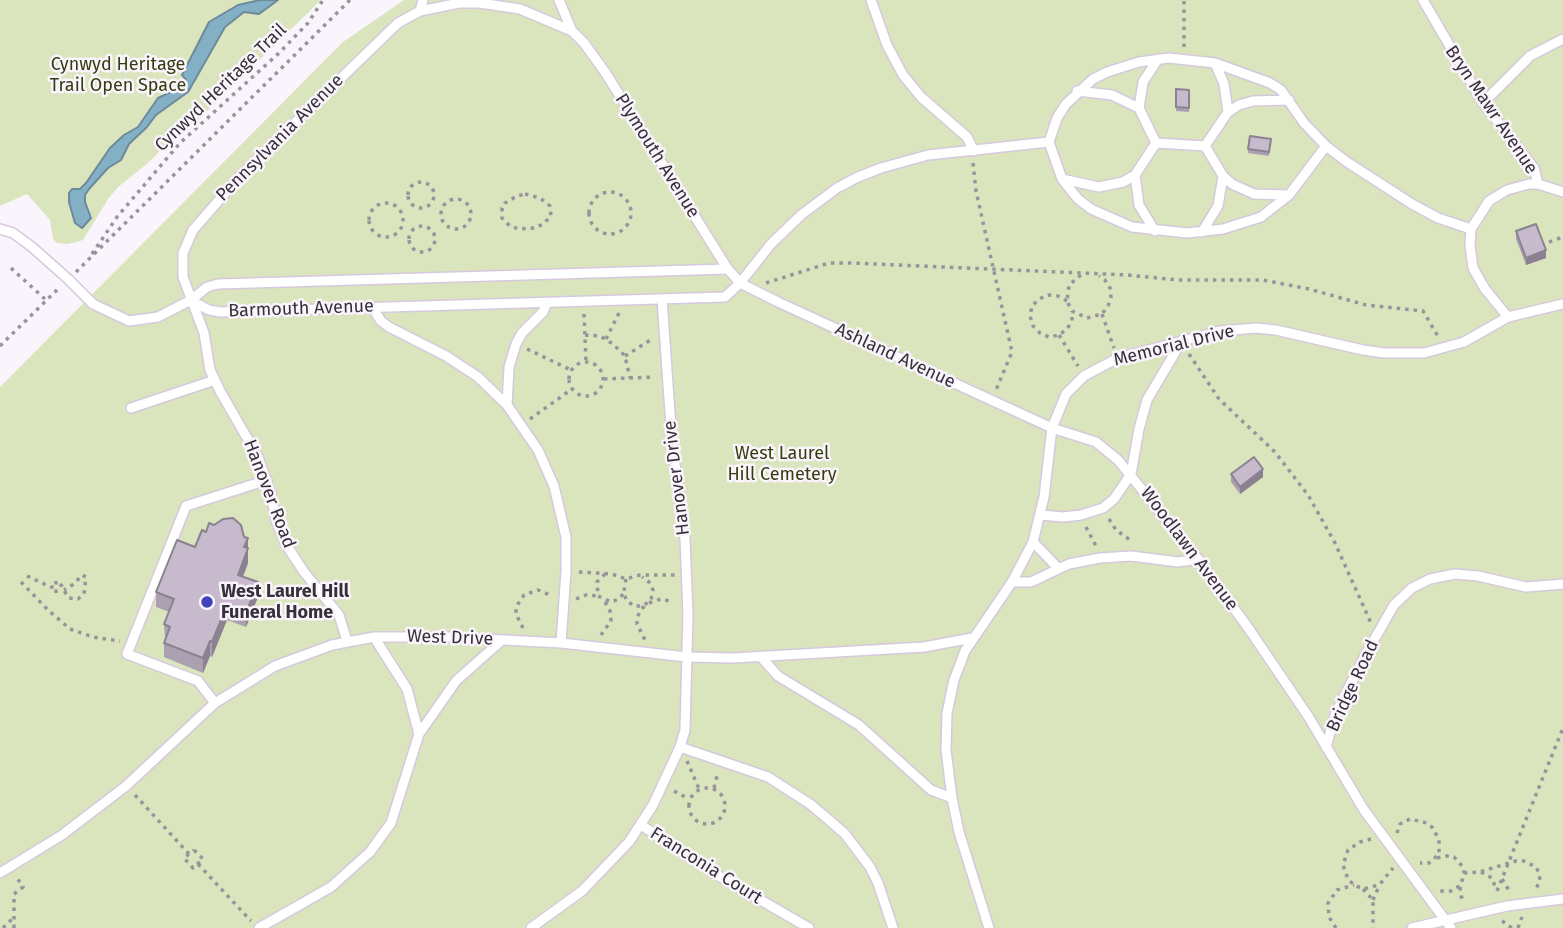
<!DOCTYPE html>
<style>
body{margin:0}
canvas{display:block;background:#faf4fc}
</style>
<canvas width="1563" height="928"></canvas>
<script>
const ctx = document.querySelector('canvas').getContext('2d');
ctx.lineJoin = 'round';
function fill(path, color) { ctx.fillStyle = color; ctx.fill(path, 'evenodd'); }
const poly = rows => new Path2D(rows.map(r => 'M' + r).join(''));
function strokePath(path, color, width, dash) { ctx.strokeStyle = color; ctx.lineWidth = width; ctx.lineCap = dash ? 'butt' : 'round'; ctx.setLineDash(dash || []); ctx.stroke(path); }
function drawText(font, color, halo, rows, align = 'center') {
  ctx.font = font + ' "Fira Sans",sans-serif'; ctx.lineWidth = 5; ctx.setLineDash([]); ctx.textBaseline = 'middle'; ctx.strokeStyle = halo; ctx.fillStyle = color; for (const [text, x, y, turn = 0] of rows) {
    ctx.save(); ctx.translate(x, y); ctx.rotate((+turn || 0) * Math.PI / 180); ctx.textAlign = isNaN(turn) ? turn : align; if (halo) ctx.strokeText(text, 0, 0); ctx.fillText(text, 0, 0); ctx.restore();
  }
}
fill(poly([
 [0,0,321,0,194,124,180,130,148,163,118,187,108,199,83,240,68,244,57,243,53,239,50,220,27,194,0,206],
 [404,0,1563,0,1563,928,0,928,0,387,343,42]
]), '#dae4bd');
const water = poly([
 [260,0,278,0,259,14,244,12,225,27,188,92,156,115,147,127,129,144,121,160,108,168,89,189,85,195,85,202,91,218,82,228,75,223,69,202,69,193,72,189,80,189,86,183,110,148,124,135,138,127,158,98,186,85,186,80,182,75,209,22,238,5,260,0]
]);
fill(water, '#84b0c6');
strokePath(water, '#6d8a9c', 2);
const lane = poly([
 [559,0,572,31],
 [871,0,887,45,903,75,921,97,967,137,974,151],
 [1423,0,1483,103,1534,168,1538,184],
 [420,11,423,0],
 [1158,59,1143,82,1139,108,1156,143,1205,146,1228,112,1224,84,1215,63],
 [1077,91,1112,95,1139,108],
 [1483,103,1530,56,1563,39],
 [1228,112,1239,105,1253,101,1289,100],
 [1326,146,1289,195,1261,217,1223,229,1187,233,1132,227,1091,209,1078,199,1062,179,1049,142,1057,118,1066,104,1093,79,1107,72,1139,62,1169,58,1215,63,1270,83,1281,90,1304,123,1326,146,1347,162,1412,204,1438,218,1471,229],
 [1223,176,1232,184,1254,194,1289,195],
 [1062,179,1099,187,1123,182,1135,175],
 [0,229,13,233,32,247,68,279,93,304,129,321,158,317,191,300,207,287,218,284,728,269],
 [1155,231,1139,205,1135,175,1156,143],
 [1202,232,1218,206,1223,176,1205,146],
 [192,301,209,310,220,312,725,297,740,283,771,244,801,215,837,188,858,177,881,168,928,155,1049,142],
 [372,307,381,321,389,327,446,356,478,377,507,405,538,450,554,486,566,537,566,571,561,643],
 [1508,317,1485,289,1473,268,1470,245,1471,229,1489,201,1507,190,1529,184,1538,184,1563,192],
 [507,405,509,367,516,344,522,333,543,312,547,302],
 [131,408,215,380],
 [1041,515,1063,517,1081,515,1103,508,1114,499,1131,474,1139,429,1147,400,1183,339],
 [1033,542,1058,568],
 [1012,582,1031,582,1069,564,1100,558,1131,556,1178,562,1198,559],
 [347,641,339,615,304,572,285,543,276,520,271,494,258,457,220,391,210,370,204,333,183,277,183,253,193,230,240,176,398,23,420,11,459,3,480,3,520,9,572,31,584,43,605,72,727,268,740,283,778,302,1052,428,1096,442,1118,460,1198,559,1249,629,1308,716,1364,810,1451,928],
 [761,657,778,676,859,725,931,790,952,798],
 [215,703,198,681,127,654,186,506,267,480],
 [419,734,456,681,502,640],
 [680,747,768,777,810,804,829,820,845,834,870,867,878,883,893,928],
 [1326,747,1336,712,1366,654,1394,605,1412,588,1430,579,1455,574,1478,576,1526,587,1563,584],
 [641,825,717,875,809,928],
 [0,873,62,835,126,786,215,703,275,666,332,645,374,637,447,637,561,643,687,657,733,658,924,647,972,638],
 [259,928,331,887,370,852,391,823,419,734,407,689,374,637],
 [531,928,582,891,629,842,653,805,680,747,685,730,688,614,685,539,672,442,662,299],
 [989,928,959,832,952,798,946,750,947,713,954,680,965,651,1012,582,1033,542,1044,497,1052,428,1066,394,1084,376,1118,358,1220,331,1256,328,1276,330,1363,350,1384,353,1424,353,1464,342,1508,317,1563,304],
 [1412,928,1507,906,1563,899]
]);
strokePath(lane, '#d6c9dd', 12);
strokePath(poly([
 [1184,47,1184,0],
 [973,163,976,191,1012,352,996,390],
 '408 195a13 13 0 1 1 26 0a13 13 0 1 1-26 0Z',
 '589 213a21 21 0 1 1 42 0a21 21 0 1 1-42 0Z',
 [525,194,540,198,550,206,551,216,543,224,535,228,519,229,510,226,502,218,502,208,505,203,517,196,525,194],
 '441 214a15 15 0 1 1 30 0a15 15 0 1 1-30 0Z',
 '369 220a17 17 0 1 1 34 0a17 17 0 1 1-34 0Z',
 '409 239a13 13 0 1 1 26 0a13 13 0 1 1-26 0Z',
 [1541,245,1563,237],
 [92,254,117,217,180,143,279,53,308,23,323,0],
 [11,268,46,300],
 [76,272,350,0],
 [1081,275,1069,285,1067,301,1072,311,1087,318,1102,314,1108,306,1111,297,1110,288,1105,280,1099,276],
 [766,283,829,263,852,263,1127,275,1178,280,1263,280,1309,289,1366,305,1423,311,1439,338],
 [1067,301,1058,296,1048,295,1039,299,1032,306,1030,316,1033,326,1040,333,1049,337,1059,335,1067,329,1072,321,1072,311],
 [584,314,586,361],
 [1102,314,1114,348],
 [585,335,600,336,613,344,625,356,630,378],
 [1059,335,1078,366],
 [606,339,619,313],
 [0,346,60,287],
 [527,349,571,370],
 [1189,354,1219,399,1275,452,1308,495,1335,543,1371,623],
 [625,356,652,339],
 '569 379a17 17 0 1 1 34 0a17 17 0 1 1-34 0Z',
 [604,379,654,377],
 [530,419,572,389],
 [1109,519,1116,530,1133,542],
 [1086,527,1097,548],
 [579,572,612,574,626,579,640,575,675,575],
 [605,574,597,582,598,596,611,602,619,599,623,594],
 [27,576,51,587,56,587],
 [626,579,624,591,626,600,634,606,643,606,651,600,653,590,649,582,642,577],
 [21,582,48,610,70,629,93,637,120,641],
 [56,593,56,581,62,586,67,596,69,598,78,599,84,594,86,577,82,575,74,584,64,590],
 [576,599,586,595,598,596],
 [649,603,661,599,673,602],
 [644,606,637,617,637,624,645,640],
 [523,628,516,614,516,607,524,595,538,590,552,596],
 [601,635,611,621,610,611,605,602],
 [687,761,699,789],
 '689 806a18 18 0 1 1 36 0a18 18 0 1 1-36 0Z',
 [714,788,718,772],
 [674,791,689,799],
 [135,795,189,854],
 [1397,833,1400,824,1410,819,1427,823,1433,828,1439,840,1439,854,1429,863,1420,863],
 [1371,839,1360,842,1348,850,1343,865,1348,879,1354,885,1363,889,1372,887,1380,884,1393,868],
 [194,850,203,859,193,868,184,858,194,850],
 [1437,858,1447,856,1454,857,1463,867,1464,873,1461,885,1451,891,1439,891],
 [198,864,251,921],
 [1481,872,1492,878,1496,889],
 [1464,873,1479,872,1516,861,1524,861,1536,867,1539,873,1540,880,1536,889],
 [1502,879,1510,892],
 [1460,887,1461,896,1464,902],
 [1363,889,1373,900,1373,928],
 [1497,891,1563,728],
 [1373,900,1379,886],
 [1502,921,1512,928],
 [3,928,13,918],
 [14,928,14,894,23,887,17,878],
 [1336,928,1329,917,1328,903,1337,890,1354,885],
 [1518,928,1522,917]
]), '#99949c', 3.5, [3.5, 5]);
strokePath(lane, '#fff', 9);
fill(poly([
 [1176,89,1189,90,1189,112,1176,111],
 [1271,139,1269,156,1248,153,1248,149],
 [1516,231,1546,258,1526,265,1516,239],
 [1231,474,1263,477,1240,494,1231,482],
 [195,547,248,548,248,563,243,577,258,597,246,627,227,620,212,657,210,656,203,673,164,657,164,643,165,639,164,624,169,612,156,607,156,592]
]), '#aba0b0');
fill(poly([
 [1546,250,1546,258,1526,265,1526,258],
 [1263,469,1263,477,1240,494,1240,487],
 [248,538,248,563,238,589,238,575,244,547],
 [258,582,258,597,246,627,246,613],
 [227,605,227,620,212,657,212,642],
 [210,641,210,656,203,673,203,658]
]), '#8b8290');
const building = poly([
 [1176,89,1189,90,1189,108,1176,107,1176,89],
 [1250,136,1271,139,1269,152,1248,149,1250,136],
 [1536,224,1546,250,1526,258,1516,231,1536,224],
 [1254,457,1263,469,1240,487,1231,474,1254,457],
 [233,518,241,525,244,537,248,538,244,547,248,548,238,575,258,582,246,613,227,605,212,642,210,641,203,658,164,643,170,627,164,624,174,599,156,592,177,540,195,547,202,530,206,532,209,523,214,525,223,519,233,518]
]);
fill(building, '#c7bacd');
strokePath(building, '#8b8290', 2);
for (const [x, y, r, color] of [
 [207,602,7,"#4342b8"]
]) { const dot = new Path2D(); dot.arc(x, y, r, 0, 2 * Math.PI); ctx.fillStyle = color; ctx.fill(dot); strokePath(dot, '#faf4fc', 2.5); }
drawText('18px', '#353d0d', '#faf4fc', [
 ["Cynwyd Heritage",118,65],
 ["Trail Open Space",118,86],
 ["West Laurel",782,454],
 ["Hill Cemetery",782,475]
]);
drawText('18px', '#363139', '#faf4fc', [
 ["Cynwyd Heritage Trail",221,88,-44],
 ["Bryn Mawr Avenue",1491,110,56],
 ["Pennsylvania Avenue",280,138,-45],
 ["Plymouth Avenue",657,156,58],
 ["Barmouth Avenue",301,309,-2],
 ["Memorial Drive",1174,346,-14],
 ["Ashland Avenue",895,356,25],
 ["Hanover Drive",677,478,-97],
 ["Hanover Road",269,494,69],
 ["Woodlawn Avenue",1189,549,53],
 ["West Drive",450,638,2],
 ["Bridge Road",1353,686,-65],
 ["Franconia Court",706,866,32]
]);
drawText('bold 18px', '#363139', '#faf4fc', [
 ["West Laurel Hill",221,592],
 ["Funeral Home",221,613]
], 'left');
</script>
